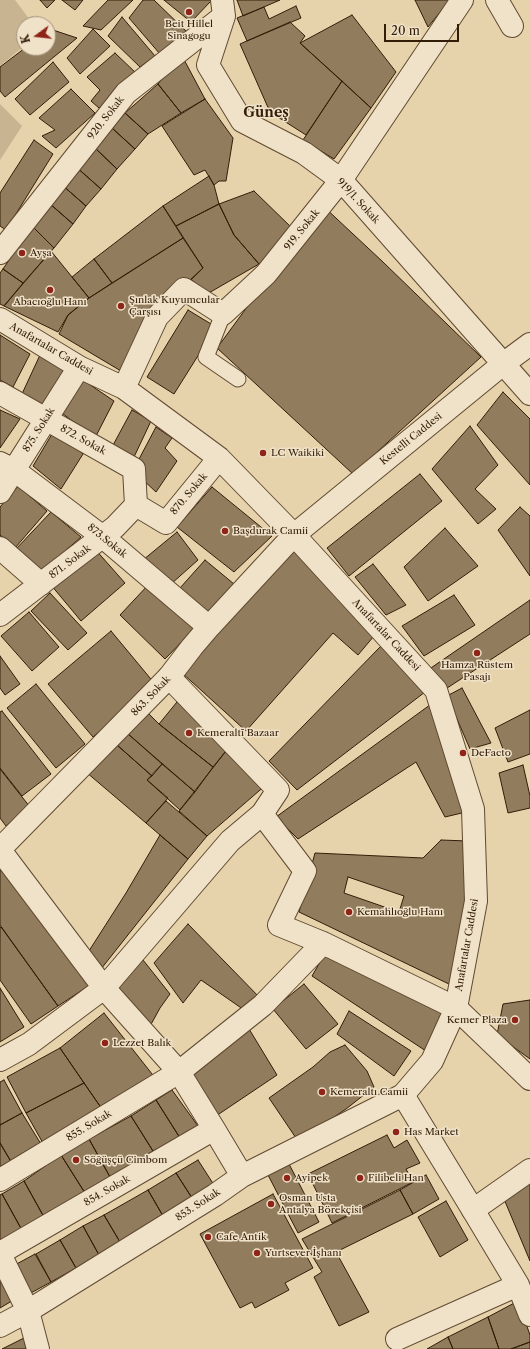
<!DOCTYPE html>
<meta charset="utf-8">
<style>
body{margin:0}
#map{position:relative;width:530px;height:1349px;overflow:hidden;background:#e6d3ac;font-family:"Libre Caslon Text",serif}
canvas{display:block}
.north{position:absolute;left:16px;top:16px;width:40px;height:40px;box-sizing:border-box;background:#efe2c9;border:1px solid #a4937c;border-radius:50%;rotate:255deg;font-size:11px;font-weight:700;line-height:16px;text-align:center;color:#341d08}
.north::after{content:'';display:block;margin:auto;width:14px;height:18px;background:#8f2418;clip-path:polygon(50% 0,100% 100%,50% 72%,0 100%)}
.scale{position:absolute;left:384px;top:24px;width:75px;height:18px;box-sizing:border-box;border:2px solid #341d08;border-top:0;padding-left:5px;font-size:12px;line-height:14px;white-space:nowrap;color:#341d08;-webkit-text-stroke:3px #efe2c9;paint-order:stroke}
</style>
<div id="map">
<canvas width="530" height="1349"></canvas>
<div class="north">K</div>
<div class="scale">20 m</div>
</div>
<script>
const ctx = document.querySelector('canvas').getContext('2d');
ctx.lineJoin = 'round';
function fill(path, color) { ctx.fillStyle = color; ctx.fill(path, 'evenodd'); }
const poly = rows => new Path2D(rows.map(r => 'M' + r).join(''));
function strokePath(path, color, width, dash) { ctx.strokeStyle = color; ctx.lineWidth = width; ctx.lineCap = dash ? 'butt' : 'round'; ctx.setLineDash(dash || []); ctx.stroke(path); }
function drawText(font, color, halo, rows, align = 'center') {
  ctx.font = font + ' "Libre Caslon Text",serif'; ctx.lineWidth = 3; ctx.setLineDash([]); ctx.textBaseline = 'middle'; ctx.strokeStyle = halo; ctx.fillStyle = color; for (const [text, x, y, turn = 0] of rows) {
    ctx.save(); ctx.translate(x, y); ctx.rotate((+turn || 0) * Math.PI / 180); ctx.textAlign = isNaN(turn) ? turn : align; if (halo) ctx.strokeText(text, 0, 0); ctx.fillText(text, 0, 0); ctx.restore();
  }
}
fill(poly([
 [0,0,15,0,33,24,24,24,24,46,0,66],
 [0,104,22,126,0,160]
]), '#c8b490');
const building = poly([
 [40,0,55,0,47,8,40,0],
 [62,0,83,0,75,10,62,0],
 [108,0,133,0,101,30,83,26,108,0],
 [143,0,154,0,187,32,160,54,129,18,143,0],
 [164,0,210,0,211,1,191,22,164,0],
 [237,0,280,0,243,16,237,0],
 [415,0,450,0,428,27,415,0],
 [296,6,301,18,247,41,237,18,264,7,269,19,296,6],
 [352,15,396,72,371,108,300,43,352,15],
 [122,17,155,56,140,67,108,36,122,17],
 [290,22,305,36,300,43,342,81,306,135,270,112,240,44,290,22],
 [50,29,77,38,5,97,0,91,0,67,25,48,48,48,48,30,50,29],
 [93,29,110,46,80,74,67,58,93,29],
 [115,53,137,74,99,108,91,101,100,90,87,77,115,53],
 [181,54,205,99,181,113,158,84,181,54],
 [53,62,69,82,30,115,15,99,53,62],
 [342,81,371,108,334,159,303,140,342,81],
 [158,84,181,113,148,134,125,113,158,84],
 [71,89,95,113,56,148,42,136,55,130,39,118,71,89],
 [205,99,233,138,226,181,219,181,214,185,205,170,194,175,162,126,205,99],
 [125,113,148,134,135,149,112,128,125,113],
 [112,128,135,149,117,169,94,147,112,128],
 [34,140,53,154,6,230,0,226,0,193,34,140],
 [94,147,117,169,101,189,74,165,94,147],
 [74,165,101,189,86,206,61,184,74,165],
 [209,176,214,185,219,204,176,226,163,206,209,176],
 [61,184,86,206,73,224,49,203,61,184],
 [254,191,293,229,266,267,259,264,234,235,219,204,254,191],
 [49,203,73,224,54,248,32,226,49,203],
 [219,204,234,235,259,264,207,294,191,279,203,268,176,226,219,204],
 [322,205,383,262,481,357,353,474,217,348,322,205],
 [163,206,183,238,112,283,94,259,163,206],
 [32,226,54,248,23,283,3,269,32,226],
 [183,238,203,268,155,315,126,374,59,334,68,315,89,298,183,238],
 [51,251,89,298,68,315,58,332,4,306,51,251],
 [94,259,112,283,89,298,72,277,94,259],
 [3,269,23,283,4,306,0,304,0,273,3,269],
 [188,310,216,327,174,394,147,377,188,310],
 [0,335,30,354,13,387,0,380,0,335],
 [40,355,68,371,42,408,21,396,40,355],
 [83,380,114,401,96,436,85,431,62,413,83,380],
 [503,392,530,419,530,485,477,425,503,392],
 [0,410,20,419,0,448,0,410],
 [132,410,151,421,134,457,112,447,132,410],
 [470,426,498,465,475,489,496,509,478,524,432,469,470,426],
 [156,427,172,438,165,448,177,461,156,492,140,477,138,461,156,427],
 [55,429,83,454,61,489,33,466,55,429],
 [420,474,442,501,349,576,327,548,420,474],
 [18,486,47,511,15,548,0,535,0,507,18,486],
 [212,487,272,536,234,572,177,527,212,487],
 [520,507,530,516,530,576,498,530,520,507],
 [51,512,81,537,39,574,15,550,51,512],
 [445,528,478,566,428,601,404,567,445,528],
 [177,532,198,560,171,584,143,560,177,532],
 [94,548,125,583,81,621,51,585,94,548],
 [294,550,374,636,358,655,333,633,246,731,181,672,294,550],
 [205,560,234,584,206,614,180,588,205,560],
 [373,564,406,605,386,615,355,577,373,564],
 [150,583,196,627,165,659,120,615,150,583],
 [50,593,87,633,68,650,31,611,50,593],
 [454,595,475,625,424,656,402,626,454,595],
 [530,600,530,634,441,692,425,672,530,600],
 [29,612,59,647,32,671,1,636,29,612],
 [111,631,155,684,93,737,48,684,111,631],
 [381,646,425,692,297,790,269,761,381,646],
 [0,656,20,684,5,695,0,688,0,656],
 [36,684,85,744,56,768,7,708,36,684],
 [462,688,491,743,470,749,447,696,462,688],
 [177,702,230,746,213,767,159,724,177,702],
 [434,702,466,812,445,817,416,762,298,839,276,817,434,702],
 [530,710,530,754,508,762,495,728,530,710],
 [2,711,51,774,22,796,0,768,0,712,2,711],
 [146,711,159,724,213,767,195,792,127,733,146,711],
 [127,733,162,764,152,776,117,745,127,733],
 [117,745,152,776,147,780,168,798,146,823,86,772,117,745],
 [230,746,267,784,207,836,179,811,230,746],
 [162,764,195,792,180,810,147,780,162,764],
 [523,765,530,796,530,808,508,813,499,773,523,765],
 [0,769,30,807,6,826,0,818,0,769],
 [166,801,207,836,188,859,146,823,166,801],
 [160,835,188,859,101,969,87,954,126,893,160,835],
 [441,840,468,841,473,861,451,985,299,912,315,853,423,858,441,840],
 [348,877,404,896,399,912,344,893,348,877],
 [5,867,90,985,58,1006,0,925,0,871,5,867],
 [188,924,262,1000,247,1012,201,980,183,1003,154,963,188,924],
 [1,927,58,1006,31,1024,0,980,0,928,1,927],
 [327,950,444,1013,429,1053,312,976,327,950],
 [143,960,170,994,160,1008,149,1028,113,988,143,960],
 [304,984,338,1024,306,1049,273,1009,304,984],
 [0,988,24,1027,0,1042,0,988],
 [530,1000,530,1059,497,1035,503,1004,530,1000],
 [349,1011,411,1051,394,1076,337,1034,349,1011],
 [104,1013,156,1079,104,1112,60,1048,104,1013],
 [246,1024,277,1075,216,1116,187,1069,246,1024],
 [345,1045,367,1071,374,1087,346,1109,298,1141,269,1098,313,1067,330,1052,345,1045],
 [60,1048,84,1083,26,1113,7,1077,60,1048],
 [4,1080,22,1113,0,1125,0,1082,4,1080],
 [84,1083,104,1112,44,1145,26,1113,84,1083],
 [172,1090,198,1126,180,1138,156,1100,172,1090],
 [156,1100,180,1138,153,1151,131,1116,156,1100],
 [22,1113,44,1149,13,1165,0,1143,0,1125,22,1113],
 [131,1116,153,1151,110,1177,89,1139,131,1116],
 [387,1135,394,1148,407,1140,420,1163,406,1169,413,1182,332,1223,308,1174,387,1135],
 [89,1139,110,1177,85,1193,61,1155,89,1139],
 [0,1143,13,1165,0,1174,0,1143],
 [61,1155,85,1193,45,1219,24,1181,61,1155],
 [198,1160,214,1185,192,1198,176,1173,198,1160],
 [289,1164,319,1222,298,1233,268,1175,289,1164],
 [176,1173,192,1198,163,1216,148,1190,176,1173],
 [426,1175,439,1199,413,1214,400,1190,426,1175],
 [24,1181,45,1219,23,1232,2,1194,24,1181],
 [530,1182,530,1261,504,1199,530,1182],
 [148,1190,163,1216,120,1242,104,1215,148,1190],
 [400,1190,413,1214,336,1252,369,1312,339,1326,314,1277,322,1272,302,1239,400,1190],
 [2,1194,23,1232,0,1243,0,1195,2,1194],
 [273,1194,313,1268,285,1283,289,1290,255,1308,252,1302,240,1308,200,1234,273,1194],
 [446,1201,468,1240,440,1257,418,1217,446,1201],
 [104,1215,120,1242,99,1255,83,1226,104,1215],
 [83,1226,99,1255,76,1268,60,1240,83,1226],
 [60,1240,76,1268,51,1282,36,1254,60,1240],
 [35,1254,51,1282,29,1294,13,1266,35,1254],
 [0,1271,17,1298,0,1308,0,1271],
 [518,1301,530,1335,530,1342,511,1349,499,1349,488,1317,518,1301],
 [488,1317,499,1349,453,1349,448,1337,488,1317],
 [448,1337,453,1349,427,1349,448,1337],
 [24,1338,26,1349,2,1349,24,1338],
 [530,1342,530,1349,511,1349,530,1342]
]);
fill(building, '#917c5d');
strokePath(building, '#341d08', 1);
const service = poly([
 [223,314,206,357,238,379]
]);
const pedestrian = poly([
 [294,535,503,364,530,344],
 [104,988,230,841,262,814,278,790,169,677],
 [403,1095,473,1210,518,1285,530,1315],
 [0,1180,179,1072],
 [397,1339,518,1285]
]);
const minor = poly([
 [222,0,224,16,208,65,242,121,304,153,341,180,530,394],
 [497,0,512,26],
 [0,253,126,93,224,16],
 [0,319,79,367,124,388,219,458,294,535,436,690,473,809,476,901,456,1008,432,1061,403,1095,242,1176,215,1195,28,1311,0,1326],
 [124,388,157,317,184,289,223,314,266,274,341,180,462,0],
 [0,393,134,469,136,505],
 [0,463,14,470,103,537,209,627],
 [0,492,79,367],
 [136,505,166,523,219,458],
 [0,548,41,584],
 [0,615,115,527,136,505],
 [262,814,305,871,279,925,323,943,456,1008,530,1079],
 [0,849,169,677,192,647,209,627,294,535],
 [0,850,104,988,179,1072,214,1129,242,1176],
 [0,1060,29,1044,104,988],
 [179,1072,263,1005,323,943],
 [473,1210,530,1170],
 [0,1253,214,1129],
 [0,1254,28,1311,38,1349]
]);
strokePath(service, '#604a31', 17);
strokePath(pedestrian, '#604a31', 24);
strokePath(minor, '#604a31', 24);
strokePath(service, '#efe2c9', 15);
strokePath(pedestrian, '#efe2c9', 22);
strokePath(minor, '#efe2c9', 22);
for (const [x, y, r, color] of [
 [189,12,4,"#8f2418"],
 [22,253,4,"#8f2418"],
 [50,290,4,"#8f2418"],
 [121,306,4,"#8f2418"],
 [263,453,4,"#8f2418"],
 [225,531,4,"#8f2418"],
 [477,653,4,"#8f2418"],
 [189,733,4,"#8f2418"],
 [463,753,4,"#8f2418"],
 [349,912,4,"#8f2418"],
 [515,1020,4,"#8f2418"],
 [105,1043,4,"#8f2418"],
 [322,1092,4,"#8f2418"],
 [396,1132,4,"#8f2418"],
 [76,1160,4,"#8f2418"],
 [287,1178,4,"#8f2418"],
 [360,1178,4,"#8f2418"],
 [271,1204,4,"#8f2418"],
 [208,1237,4,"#8f2418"],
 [257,1253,4,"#8f2418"]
]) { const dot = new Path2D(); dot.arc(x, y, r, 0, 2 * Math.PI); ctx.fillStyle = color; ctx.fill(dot); strokePath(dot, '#efe2c9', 1.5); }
drawText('10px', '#341d08', '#efe2c9', [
 ["Beit Hillel",189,24,"center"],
 ["Sinagogu",189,36,"center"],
 ["Ayşa",30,253],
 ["Şınlak Kuyumcular",129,300],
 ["Çarşısı",129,312],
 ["Abacıoğlu Hanı",50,302,"center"],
 ["LC Waikiki",271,453],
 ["Başdurak Camii",233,531],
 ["Hamza Rüstem",477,665,"center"],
 ["Pasajı",477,677,"center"],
 ["Kemeraltī Bazaar",197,733],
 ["DeFacto",471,753],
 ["Kemahlıoğlu Hanı",357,912],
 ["Kemer Plaza",507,1020,"right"],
 ["Lezzet Balık",113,1043],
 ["Kemeraltı Camii",330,1092],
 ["Has Market",404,1132],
 ["Söğüşçü Cimbom",84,1160],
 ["Ayipek",295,1178],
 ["Filibeli Han",368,1178],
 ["Osman Usta",279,1198],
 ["Antalya Börekçisi",279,1210],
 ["Cafe Antik",216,1237],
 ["Yurtsever İşhanı",265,1253]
], 'left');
drawText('10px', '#341d08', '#efe2c9', [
 ["920. Sokak",106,118,-52],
 ["919/1. Sokak",358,201,47],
 ["919. Sokak",302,230,-51],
 ["Anafartalar Caddesi",51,349,30],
 ["875. Sokak",39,430,-58],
 ["Kestelli Caddesi",411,439,-39],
 ["872. Sokak",83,440,29],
 ["870. Sokak",189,494,-50],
 ["873.Sokak",107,541,39],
 ["871. Sokak",70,562,-37],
 ["Anafartalar Caddesi",386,635,47],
 ["863. Sokak",151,696,-46],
 ["Anafartalar Caddesi",467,945,-80],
 ["855. Sokak",89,1126,-31],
 ["854. Sokak",107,1191,-30],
 ["853. Sokak",198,1205,-33]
]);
drawText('bold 14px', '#341d08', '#efe2c9', [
 ["Güneş",266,113]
]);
</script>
